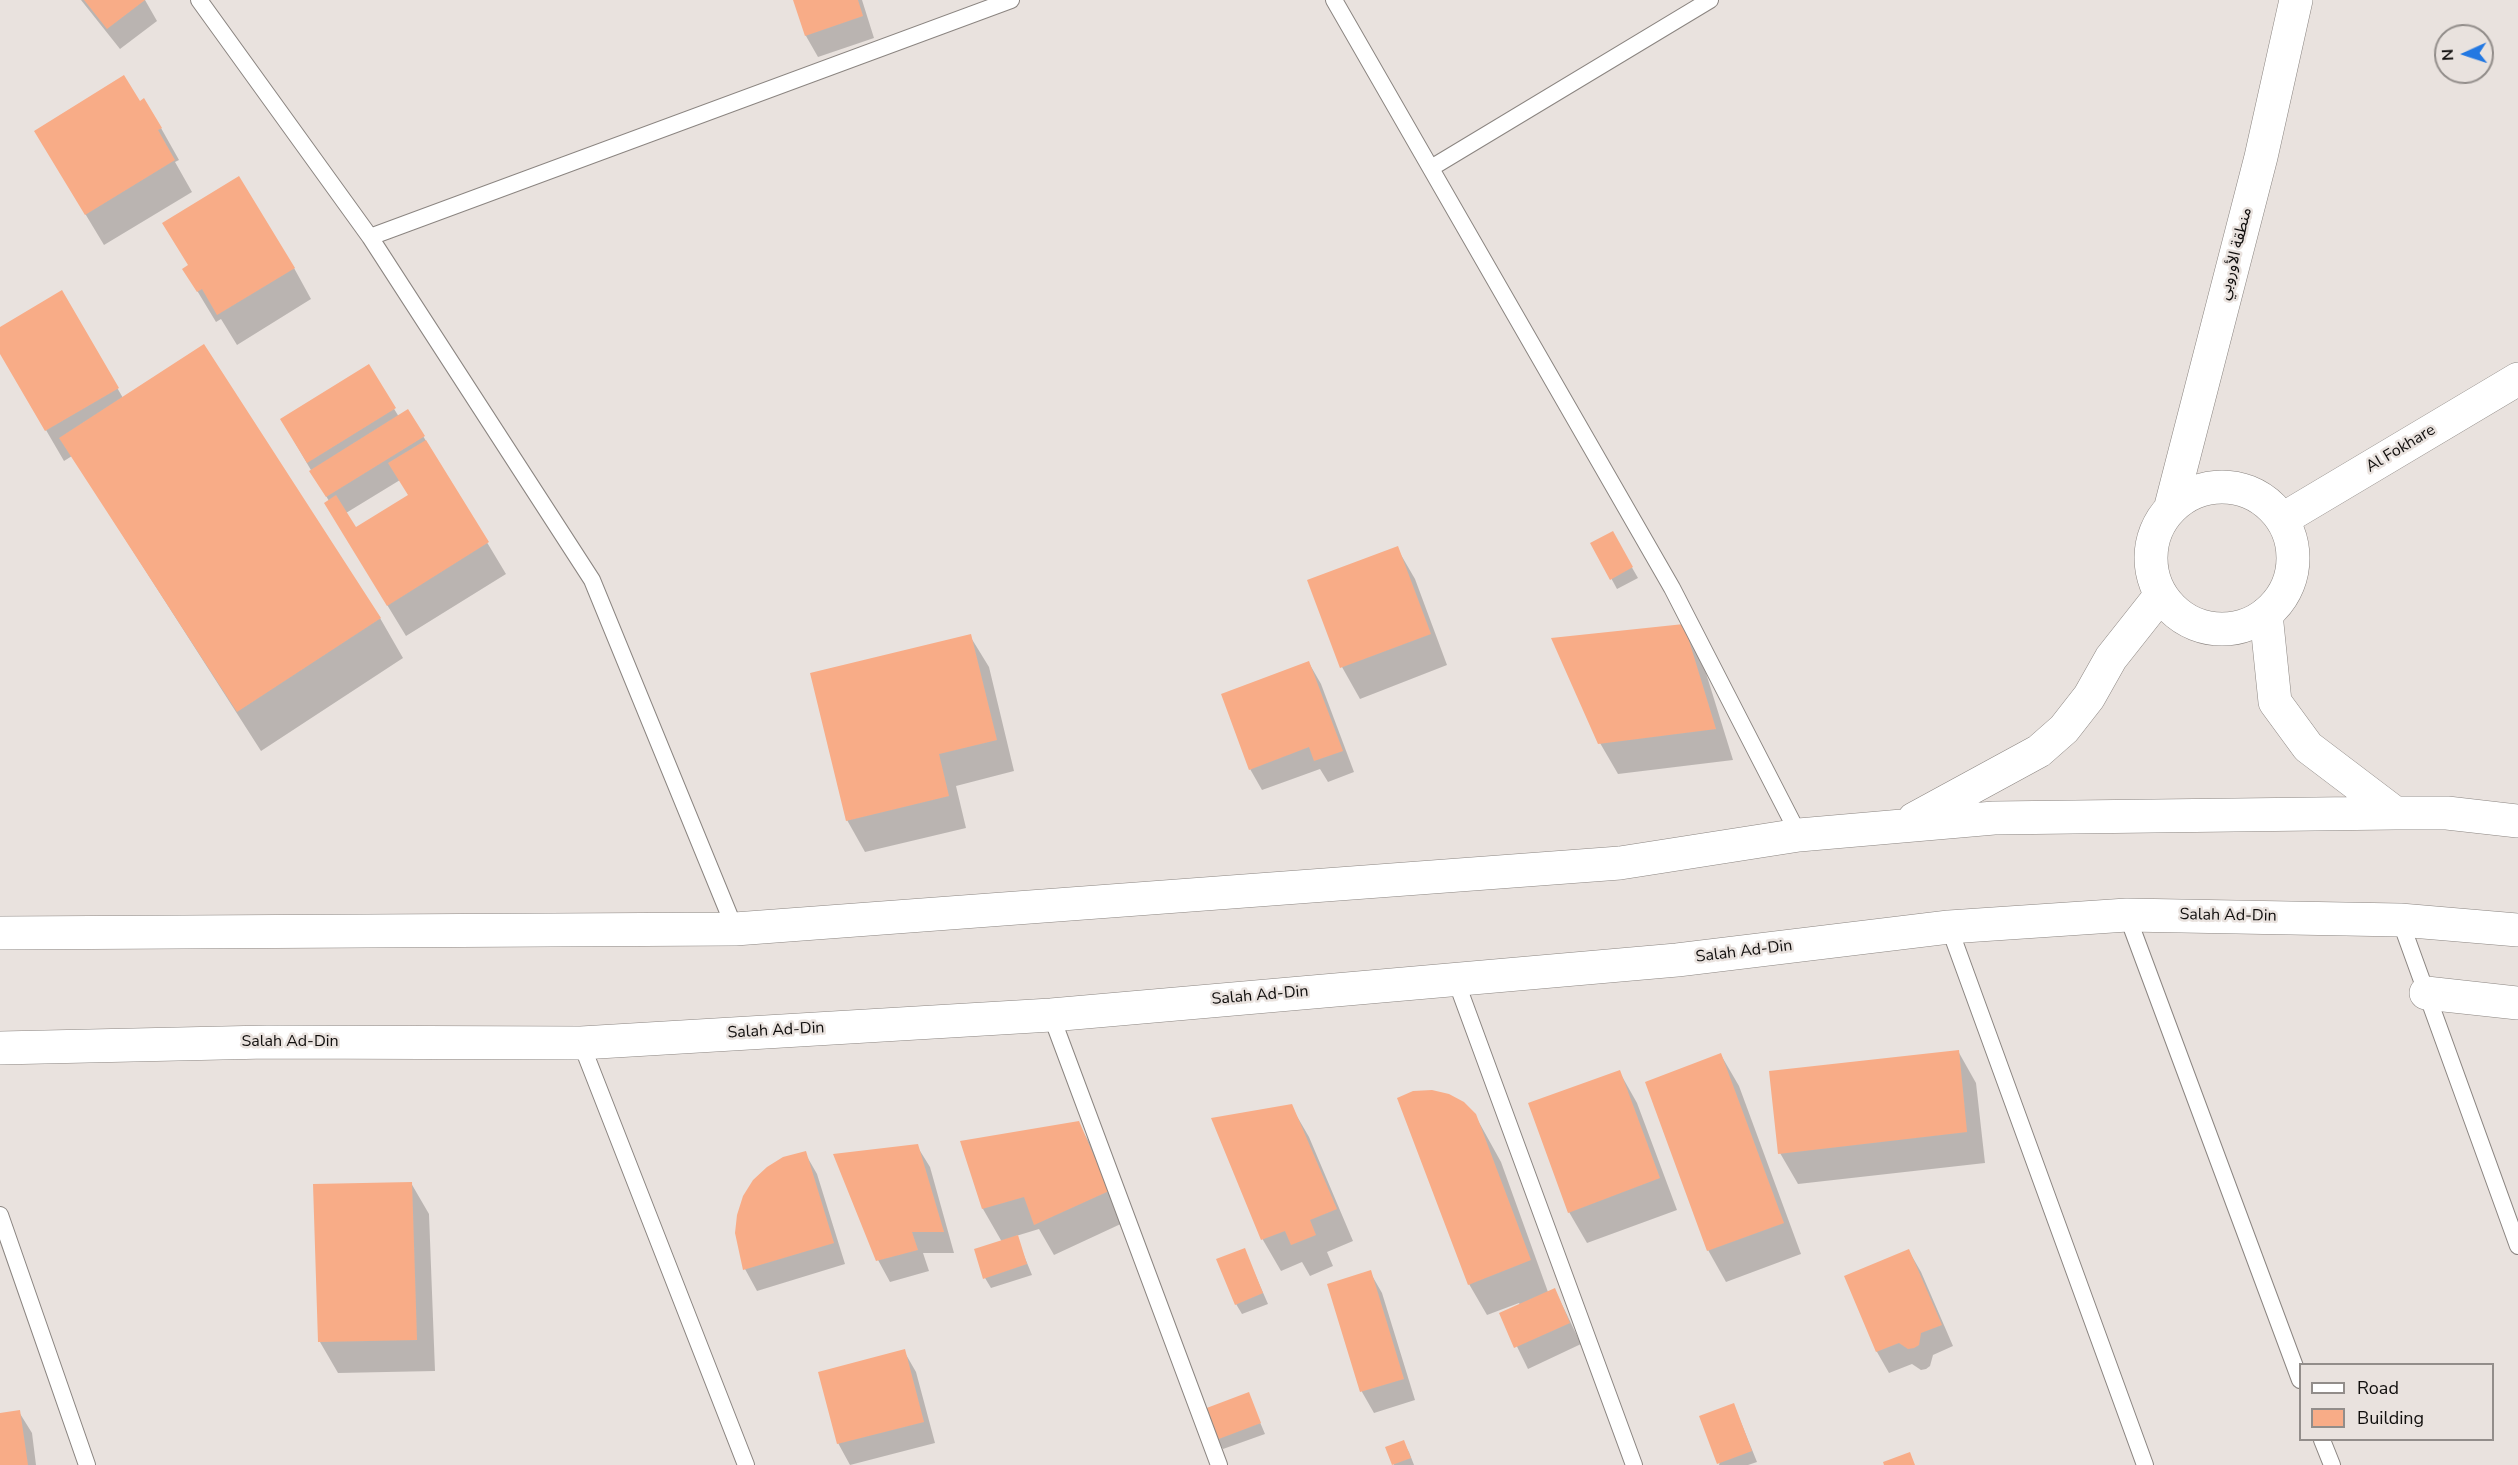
<!DOCTYPE html>
<meta charset="utf-8">
<style>
body{margin:0}
#map{position:relative;width:2518px;height:1465px;overflow:hidden;background:#e9e2de;font-family:"Nunito Sans",sans-serif}
canvas{display:block}
.legend{position:absolute;left:2299px;top:1363px;width:195px;height:78px;box-sizing:border-box;background:#e9e2de;border:2px solid #928d8a;margin:0;padding:8px 10px;list-style:none;font-size:18px;color:#100e0d}
.legend li{display:flex;align-items:center;gap:12px;height:30px}
.legend b{width:30px;border:2px solid #928d8a}
.north{position:absolute;left:2434px;top:24px;width:60px;height:60px;box-sizing:border-box;background:#e9e2de;border:2px solid #928d8a;border-radius:50%;rotate:267deg;font-size:16px;font-weight:700;line-height:24px;text-align:center;color:#100e0d}
.north::after{content:'';display:block;margin:auto;width:21px;height:27px;background:#2378e2;clip-path:polygon(50% 0,100% 100%,50% 72%,0 100%)}
</style>
<div id="map">
<canvas width="2518" height="1465"></canvas>
<ul class="legend">
<li><b style="height:8px;background:#fff"></b>Road</li>
<li><b style="height:16px;background:#f8ac87"></b>Building</li>
</ul>
<div class="north">N</div>
</div>
<script>
const ctx = document.querySelector('canvas').getContext('2d');
ctx.lineJoin = 'round';
function fill(path, color) { ctx.fillStyle = color; ctx.fill(path, 'evenodd'); }
const poly = rows => new Path2D(rows.map(r => 'M' + r).join(''));
function strokePath(path, color, width, dash) { ctx.strokeStyle = color; ctx.lineWidth = width; ctx.lineCap = dash ? 'butt' : 'round'; ctx.setLineDash(dash || []); ctx.stroke(path); }
function drawText(font, color, halo, rows, align = 'center') {
  ctx.font = font + ' "Nunito Sans","Noto Sans Arabic",sans-serif'; ctx.lineWidth = 5; ctx.setLineDash([]); ctx.textBaseline = 'middle'; ctx.strokeStyle = halo; ctx.fillStyle = color; for (const [text, x, y, turn = 0] of rows) {
    ctx.save(); ctx.translate(x, y); ctx.rotate((+turn || 0) * Math.PI / 180); ctx.textAlign = isNaN(turn) ? turn : align; if (halo) ctx.strokeText(text, 0, 0); ctx.fillText(text, 0, 0); ctx.restore();
  }
}
fill(poly([
 [81,0,145,0,157,21,120,49],
 [795,0,862,0,874,38,818,57,806,36],
 [139,103,161,128,179,160,175,162,192,192,104,245,54,162],
 [294,268,311,299,237,345,221,319,216,322,184,269],
 [62,292,123,398,380,618,403,658,261,751,72,456,64,461,0,351,0,328],
 [368,366,399,417,408,411,506,574,406,636,344,534,329,501,294,441],
 [400,480,409,496,356,529,346,513],
 [1612,533,1638,578,1617,589,1592,543],
 [1397,548,1415,579,1447,665,1360,699,1342,667,1309,581],
 [1683,625,1701,657,1733,760,1618,774,1600,743],
 [970,636,989,667,1014,771,956,786,966,828,865,852,847,820],
 [1309,663,1321,684,1354,772,1328,782,1320,769,1262,790,1250,769],
 [1958,1051,1976,1083,1985,1163,1798,1184,1780,1153],
 [1721,1055,1739,1086,1801,1254,1726,1282,1708,1250],
 [1619,1071,1637,1103,1677,1210,1587,1243,1569,1212],
 [1291,1106,1309,1137,1353,1241,1327,1252,1333,1266,1310,1276,1302,1262,1281,1271,1263,1240,1213,1119],
 [1475,1115,1501,1162,1548,1292,1555,1290,1581,1344,1528,1369,1501,1314,1520,1305,1519,1303,1487,1315,1469,1284],
 [1078,1123,1096,1154,1125,1222,1054,1255,1039,1229,1016,1236,1032,1275,991,1288,985,1278,1002,1242,983,1209,962,1142],
 [917,1146,930,1167,954,1253,923,1253,929,1271,890,1282,878,1260],
 [805,1153,817,1174,845,1264,757,1291,745,1269],
 [411,1183,429,1214,435,1371,338,1373,320,1342],
 [1244,1249,1268,1304,1242,1314,1236,1304],
 [1909,1251,1921,1272,1953,1346,1933,1355,1930,1366,1926,1369,1921,1370,1912,1364,1889,1373,1877,1352,1846,1277],
 [1370,1272,1382,1293,1415,1400,1374,1413,1362,1392,1329,1285],
 [904,1351,916,1372,935,1443,850,1465,838,1443],
 [1248,1394,1265,1434,1223,1449,1217,1439],
 [1734,1405,1757,1462,1748,1465,1719,1465],
 [19,1412,32,1433,36,1465,0,1465,0,1414],
 [1403,1442,1409,1452,1414,1465,1394,1465,1387,1448]
]), '#0003');
fill(poly([
 [84,0,145,0,107,29],
 [793,0,858,0,863,16,805,36],
 [124,75,140,101,144,98,162,128,158,130,175,160,85,215,34,131],
 [239,176,295,268,217,315,202,289,197,292,182,269,188,265,162,223],
 [62,290,119,388,45,431,0,354,0,327],
 [204,344,381,618,237,712,59,438],
 [369,364,396,408,307,463,280,419],
 [408,409,425,436,326,497,309,471],
 [426,440,489,542,387,606,324,503,336,495,356,527,408,495,388,463],
 [1613,531,1633,567,1610,580,1590,543],
 [1398,546,1431,634,1340,668,1307,580],
 [1684,624,1716,729,1598,744,1551,638],
 [971,634,997,740,939,754,949,796,846,821,810,673],
 [1309,661,1343,751,1314,761,1309,747,1249,770,1221,694],
 [1959,1050,1967,1132,1778,1154,1769,1071],
 [1721,1053,1784,1223,1707,1251,1645,1082],
 [1620,1070,1660,1178,1568,1213,1528,1103],
 [1432,1090,1449,1094,1464,1102,1476,1114,1531,1260,1468,1285,1397,1098,1413,1091],
 [1292,1104,1337,1209,1310,1220,1316,1235,1291,1245,1285,1231,1261,1240,1211,1118],
 [1079,1121,1109,1191,1034,1225,1024,1197,982,1209,960,1141],
 [918,1144,944,1232,912,1232,918,1250,876,1261,833,1154],
 [806,1151,834,1243,743,1270,735,1233,737,1215,743,1196,753,1180,767,1167,783,1157],
 [412,1182,417,1340,318,1342,313,1184],
 [1018,1235,1027,1264,983,1279,974,1249],
 [1245,1248,1263,1293,1235,1305,1216,1259],
 [1909,1249,1942,1325,1921,1333,1919,1345,1914,1348,1908,1349,1899,1343,1876,1352,1844,1276],
 [1371,1270,1404,1379,1360,1392,1327,1284],
 [1555,1288,1570,1323,1514,1348,1499,1313],
 [905,1349,924,1422,837,1444,818,1372],
 [1249,1392,1261,1423,1216,1440,1204,1409],
 [1734,1403,1752,1451,1717,1464,1699,1416],
 [20,1410,28,1465,0,1465,0,1413],
 [1404,1440,1411,1458,1392,1465,1385,1447],
 [1910,1452,1915,1465,1884,1465,1883,1462]
]), '#f8ac87');
const service = poly([
 [199,0,370,237,592,580,735,929],
 [1334,0,1672,588,1799,835],
 [1431,168,1710,0],
 [370,237,1011,0],
 [2127,915,2300,1380],
 [2400,920,2518,1246],
 [1949,927,2145,1465],
 [1455,978,1634,1465],
 [1051,1015,1219,1465],
 [581,1043,746,1465],
 [0,1215,87,1465],
 [2322,1440,2332,1465]
]);
const minor = poly([
 '2151 558a71 71 0 1 1 142 0a71 71 0 1 1-142 0Z',
 [2171,506,2261,157,2296,0],
 [2426,993,2518,1003]
]);
const tertiary = poly([
 [2283,519,2518,379]
]);
const trunk = poly([
 [2266,614,2275,702,2308,747,2395,813],
 [1914,819,2039,751,2064,729,2089,697,2111,658,2160,596],
 [0,933,735,929,1620,863,1799,835,1994,818,2395,813,2447,813,2518,821],
 [0,1048,267,1042,581,1043,1051,1015,1677,960,1949,927,2127,915,2400,920,2518,930]
]);
strokePath(service, '#8b8581', 18);
strokePath(minor, '#8b8581', 34);
strokePath(tertiary, '#8b8581', 34);
strokePath(trunk, '#8b8581', 34);
strokePath(service, '#fff', 16);
strokePath(minor, '#fff', 33);
strokePath(tertiary, '#fff', 33);
strokePath(trunk, '#fff', 33);
drawText('16px', '#100e0d', '#e9e2de', [
 ["منطقة الأوروبي",2236,254,-76],
 ["Al Fokhare",2401,449,-31],
 ["Salah Ad-Din",2228,916,1],
 ["Salah Ad-Din",1744,952,-7],
 ["Salah Ad-Din",1260,996,-5],
 ["Salah Ad-Din",776,1031,-3],
 ["Salah Ad-Din",290,1042]
]);
</script>
